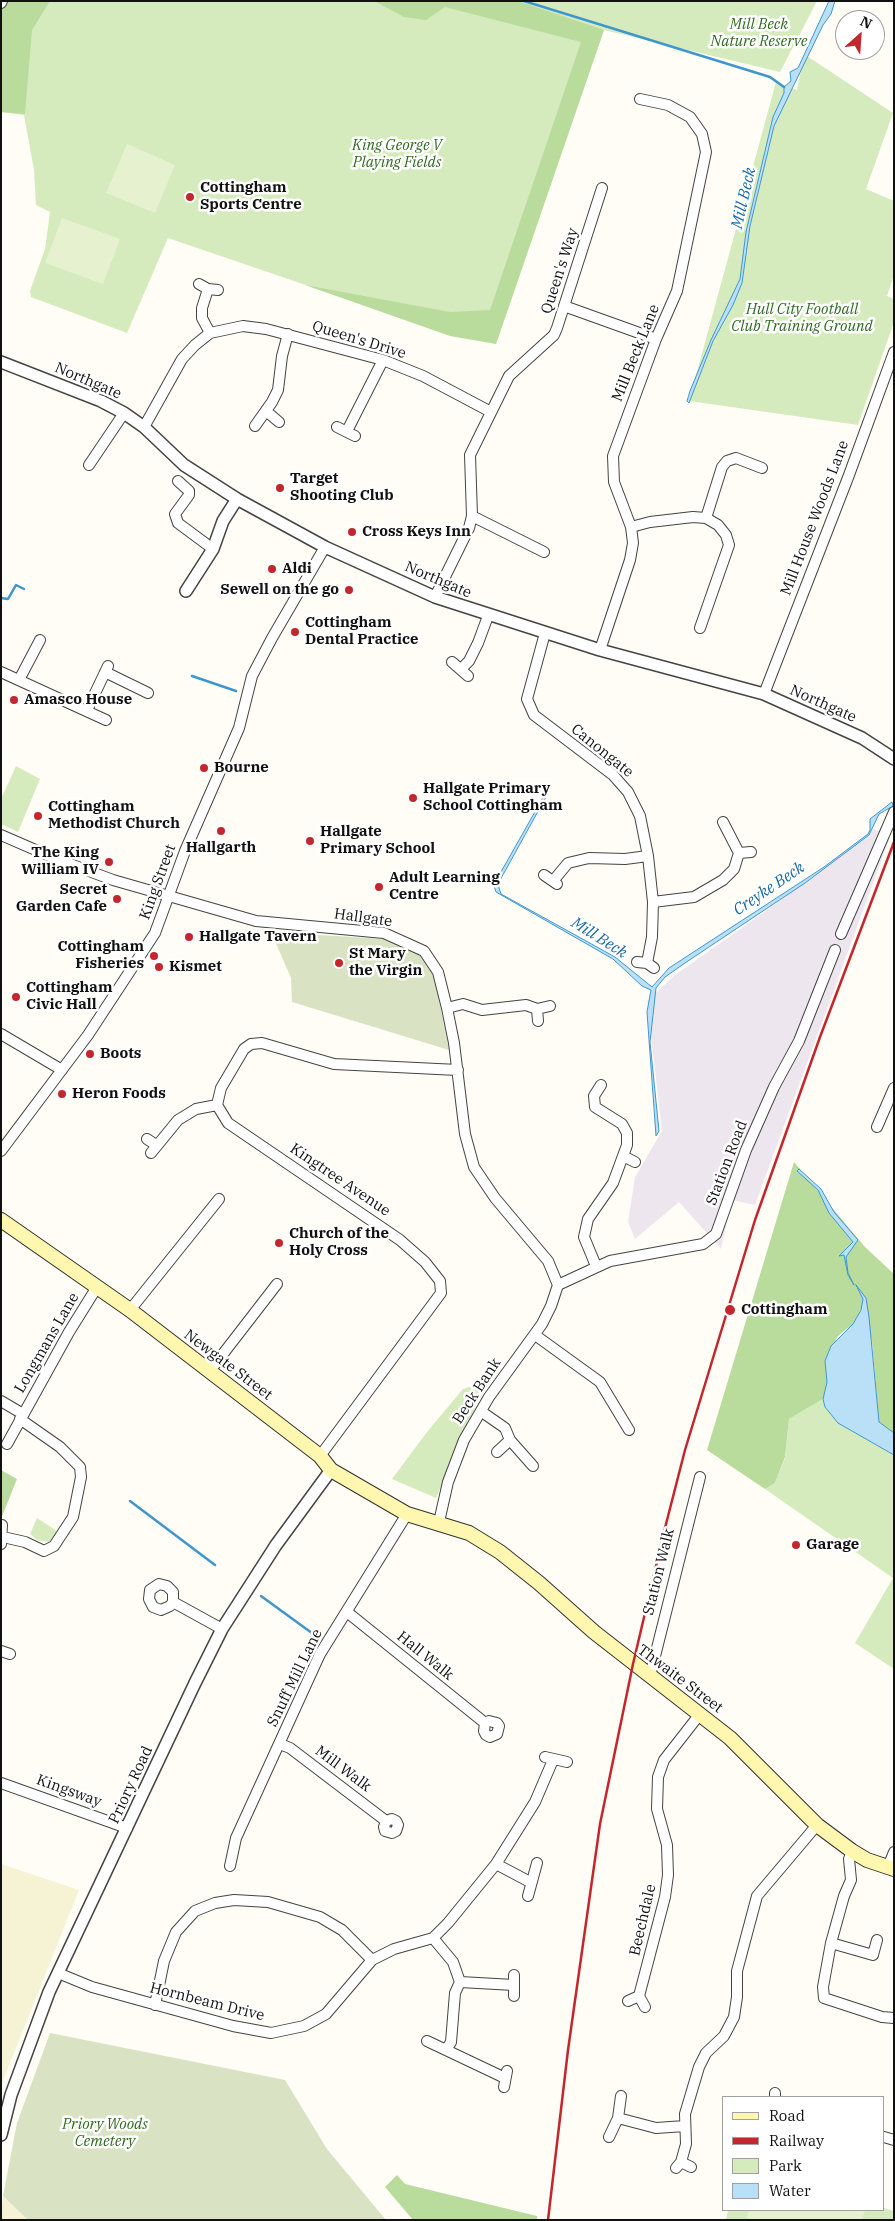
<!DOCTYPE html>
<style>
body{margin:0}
#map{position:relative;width:895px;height:2221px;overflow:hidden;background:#fffdf5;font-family:"IBM Plex Serif",serif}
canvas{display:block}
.frame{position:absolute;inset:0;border:2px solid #111;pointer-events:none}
.legend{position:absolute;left:722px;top:2096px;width:162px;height:115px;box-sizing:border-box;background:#fff;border:1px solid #a0a0a0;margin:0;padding:6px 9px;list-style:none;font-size:15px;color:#111}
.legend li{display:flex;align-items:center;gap:10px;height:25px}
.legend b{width:25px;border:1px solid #a0a0a0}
.north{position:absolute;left:835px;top:10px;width:50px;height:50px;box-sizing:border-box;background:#fff;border:1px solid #a0a0a0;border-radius:50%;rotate:26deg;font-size:14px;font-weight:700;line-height:20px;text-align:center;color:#111}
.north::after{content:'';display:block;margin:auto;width:18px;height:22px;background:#c4262e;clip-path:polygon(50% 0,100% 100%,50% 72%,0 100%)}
</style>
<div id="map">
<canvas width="895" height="2221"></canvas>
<div class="frame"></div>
<ul class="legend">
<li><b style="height:6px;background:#fff6b0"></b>Road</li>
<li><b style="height:6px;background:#c4262e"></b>Railway</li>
<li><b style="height:14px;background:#d5ebbd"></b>Park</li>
<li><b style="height:14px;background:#b9e0f7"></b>Water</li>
</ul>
<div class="north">N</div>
</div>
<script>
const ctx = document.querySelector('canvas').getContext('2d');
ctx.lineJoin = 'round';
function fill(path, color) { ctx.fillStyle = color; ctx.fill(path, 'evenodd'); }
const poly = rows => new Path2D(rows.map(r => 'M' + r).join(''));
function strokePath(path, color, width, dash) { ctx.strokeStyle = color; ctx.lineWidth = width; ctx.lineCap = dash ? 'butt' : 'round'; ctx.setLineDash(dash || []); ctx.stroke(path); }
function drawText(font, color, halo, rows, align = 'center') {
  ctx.font = font + ' "IBM Plex Serif",serif'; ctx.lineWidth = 5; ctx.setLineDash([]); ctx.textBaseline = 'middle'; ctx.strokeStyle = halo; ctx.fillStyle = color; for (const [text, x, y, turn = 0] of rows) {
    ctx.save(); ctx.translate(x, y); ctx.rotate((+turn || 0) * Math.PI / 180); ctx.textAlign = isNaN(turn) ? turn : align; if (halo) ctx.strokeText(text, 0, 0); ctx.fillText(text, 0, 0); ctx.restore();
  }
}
fill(poly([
 [874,829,890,837,755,1205,732,1200,721,1249,679,1202,635,1239,628,1222,635,1177,662,1131,647,1001,675,975,770,908]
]), '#eee6ef');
fill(poly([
 [1,1864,79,1890,1,2086],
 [3,2196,28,2220,1,2220]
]), '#f6f3d4');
fill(poly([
 [3,1,817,1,780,72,604,30,496,344,376,309,168,238,127,333,31,297,30,291,45,249,50,212,36,205,34,170,24,115,1,112],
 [804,54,893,113,866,189,894,201,894,275,887,296,894,299,894,322,858,425,689,401,776,82,797,90],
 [16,766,40,779,18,832,1,824,1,799],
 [479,1384,484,1387,436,1498,392,1479,427,1432,463,1389],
 [823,1399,825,1407,838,1423,894,1455,894,1669,855,1643,893,1578,765,1489,775,1483,785,1458,789,1419],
 [37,1518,57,1531,49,1542,37,1540,30,1534],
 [884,2208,894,2211,894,2220,726,2220,728,2210,884,2210]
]), '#d5ebbd');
fill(poly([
 [2,1,50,1,32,30,25,114,1,112],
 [374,1,518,1,604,30,496,344,450,336,305,285,450,312,490,310,581,42,445,7,426,20,404,17],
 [794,1162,865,1247,894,1274,894,1433,879,1422,872,1341,863,1305,853,1324,838,1336,825,1361,827,1382,823,1399,789,1419,785,1457,775,1483,765,1489,707,1450],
 [1,1470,17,1479,1,1519],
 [397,2175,405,2184,537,2216,537,2220,413,2220,385,2187]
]), '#b9dc9c');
fill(poly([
 [271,932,384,939,423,956,434,975,449,1050,292,1002,291,978],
 [50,2033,285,2080,327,2149,386,2220,28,2220,3,2196,17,2123]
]), '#d9e3c4');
fill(poly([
 [127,144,175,165,155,213,106,193],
 [62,218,120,239,103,284,45,263],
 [749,2210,865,2210,862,2220,754,2220,747,2218]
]), '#e6f2cf');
const water = poly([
 [829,1,835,1,831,14,823,25,774,126,750,226,742,283,733,305,713,341,689,403,687,401,690,391,711,340,740,279,746,232,773,117,784,93,784,87,791,81,790,72,798,68,829,1],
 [545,794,547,795,499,882,499,888,501,894,615,957,652,987,669,968,824,867,868,834,870,830,870,819,892,802,893,806,879,814,869,835,805,883,685,963,665,977,656,988,650,1042,659,1131,656,1136,647,1012,651,990,642,986,613,959,496,892,494,886,497,879,545,794],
 [799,1169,821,1189,834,1212,858,1240,846,1257,848,1273,854,1285,848,1275,844,1255,839,1256,853,1242,829,1213,818,1190,797,1171,799,1169],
 [856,1285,866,1298,869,1317,879,1422,894,1433,894,1455,838,1423,825,1407,823,1399,827,1382,825,1361,831,1346,853,1324,861,1310,863,1299,856,1285]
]);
fill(water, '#b9e0f7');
strokePath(water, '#3f96cf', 1);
strokePath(poly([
 [524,1,770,77,784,87],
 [1,598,8,599,16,585,24,589],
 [192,676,236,691],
 [130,1501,215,1565],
 [261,1596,316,1636]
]), '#3f96cf', 2.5);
const minor = poly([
 [1,3,2,1],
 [199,284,208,289,218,290],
 [208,289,202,308,202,318,210,333],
 [564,306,656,339],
 [266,411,279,422],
 [255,426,272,402,278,390,282,356,288,334],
 [144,427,182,359,195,345,210,333,243,326,266,329,383,360,423,376,491,412],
 [337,427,355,436],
 [347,431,383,360],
 [89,465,124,413],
 [178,481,189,491,189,495,175,514,178,523,213,549],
 [472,516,544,552],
 [706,518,722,467,727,461,736,458,762,468],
 [631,527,650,522,693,517,706,518,718,525,726,535,729,545,700,628],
 [435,597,469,528,472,516,470,455,509,376,554,335,557,328,602,188],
 [545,633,527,699,534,715,613,775,628,792,640,816,648,856,653,902,652,937,647,963],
 [600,650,630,560,633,543,631,527,614,482,613,456,656,339,677,291,706,152,702,134,690,117,668,105,640,99],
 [452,662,468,676],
 [462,668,469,661,478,643,488,616],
 [1,672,106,720],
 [105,672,148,693],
 [19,680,40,640],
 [764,694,849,475,894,352],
 [87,710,108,666],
 [1,835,54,858,113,880,256,921,384,933,424,951,438,972,447,1008,454,1043,465,1134,474,1167,495,1198,548,1261,558,1285],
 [739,853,751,852],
 [544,875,557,884],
 [553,881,568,863,589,858,625,859,648,856],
 [653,902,694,897,723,880,734,869,739,853,723,822],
 [841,934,894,812],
 [637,962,647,963,654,968],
 [447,1008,463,1004,482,1010,526,1005,537,1009,550,1006],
 [537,1009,538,1021],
 [1,1034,62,1070],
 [217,1105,221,1088,244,1049,251,1044,262,1043,334,1064,458,1070],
 [877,1127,894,1088],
 [147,1139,156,1145],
 [1,1151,88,1035,155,933,185,851,239,728,252,676,272,638,325,547],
 [151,1153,178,1120,196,1109,217,1105,228,1123,400,1240,425,1262,440,1281,441,1293,320,1456],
 [623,1156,635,1162],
 [596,1266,584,1237,588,1219,613,1183,627,1145,627,1133,622,1124,595,1107,594,1096,601,1085],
 [558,1285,610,1261,703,1244,716,1234,746,1150,774,1087,799,1041,835,950],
 [130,1310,219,1199],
 [535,1335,600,1382,629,1430],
 [209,1372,277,1284],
 [1,1401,23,1414],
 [482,1412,505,1428,510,1440,533,1466],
 [7,1444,69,1332,97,1287],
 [497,1452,510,1440],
 [439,1522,448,1482,464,1440,489,1397,542,1324,551,1306,558,1285],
 [3,1537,25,1542,44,1551,54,1546,73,1517,81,1477,80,1467,60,1447,20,1419],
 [1,1544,2,1525],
 [173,1602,173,1592,167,1586,159,1584,150,1590,149,1599,153,1607,161,1610,170,1606,173,1602,222,1629],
 [347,1612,485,1723,484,1731,486,1735,490,1737,497,1734,499,1726,497,1723,489,1721,485,1723],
 [1,1651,10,1654],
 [650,1676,700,1477],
 [280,1744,290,1748,386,1821,384,1827,385,1831,392,1833,396,1831,398,1825,396,1821,392,1819,386,1821],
 [545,1757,567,1762],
 [1,1783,127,1828],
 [852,1851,849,1859,851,1880,844,1896,831,1943,823,1987,824,1998,882,2017,894,2018],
 [496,1864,530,1882],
 [230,1866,236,1838,320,1654,407,1514],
 [888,1867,894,1852],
 [528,1896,537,1863],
 [433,1938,453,1962,460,1982,455,1993,451,2042,446,2050,505,2078],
 [831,1943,873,1955,877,1940],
 [58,1973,92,1987,233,2026,271,2033,304,2026,326,2014,372,1960,394,1949,433,1938,448,1923,496,1864,535,1802,553,1760],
 [514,1975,514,1996],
 [460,1982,514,1985],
 [639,1996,665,1897,668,1875,667,1845,657,1809,658,1777,664,1760,700,1714],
 [628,2001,639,1996,645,2007],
 [155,2005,164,1961,176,1932,195,1911,215,1903,234,1900,268,1902,320,1917,342,1930,372,1960],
 [427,2041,446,2050],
 [504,2087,507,2071],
 [775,2093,775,2097],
 [618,2118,656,2128,685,2126],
 [609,2137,618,2118,621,2096],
 [884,2137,894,2140],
 [681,2162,686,2144,685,2114,699,2067,706,2053,724,2036,734,2017,737,1997,737,1971,757,1896,817,1825],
 [676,2168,681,2162,691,2167]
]);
const tertiary = poly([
 [1,362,101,401,124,413,144,427,184,465,237,499,325,547,435,597,600,650,764,694,862,738,894,759],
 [186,591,213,549,223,521,237,499],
 [1,2135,11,2095,49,1992,195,1683,222,1629,276,1545,331,1470]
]);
const secondary = poly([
 [1,1220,130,1310,320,1456,331,1470,407,1514,469,1533,500,1552,539,1583,594,1632,730,1738,817,1825,852,1851,867,1860,894,1869]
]);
strokePath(minor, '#444', 12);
strokePath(tertiary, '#444', 14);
strokePath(secondary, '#333', 16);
strokePath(minor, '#fff', 10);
strokePath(tertiary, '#fff', 11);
strokePath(secondary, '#fff6b0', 14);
strokePath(poly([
 [548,2220,568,2050,600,1824,633,1664,665,1528,685,1450,755,1220,820,1037,894,842]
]), '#c4262e', 2.5);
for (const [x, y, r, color] of [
 [190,197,5,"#c4262e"],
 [280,488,5,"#c4262e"],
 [352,532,5,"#c4262e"],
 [272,569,5,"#c4262e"],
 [349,590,5,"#c4262e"],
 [295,632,5,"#c4262e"],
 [14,700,5,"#c4262e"],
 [204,768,5,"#c4262e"],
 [413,798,5,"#c4262e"],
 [38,816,5,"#c4262e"],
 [221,831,5,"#c4262e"],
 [310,841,5,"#c4262e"],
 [109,862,5,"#c4262e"],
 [379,887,5,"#c4262e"],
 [117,899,5,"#c4262e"],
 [189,937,5,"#c4262e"],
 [154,956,5,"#c4262e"],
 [339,963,5,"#c4262e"],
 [159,967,5,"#c4262e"],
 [16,997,5,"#c4262e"],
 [90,1054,5,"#c4262e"],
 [62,1094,5,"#c4262e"],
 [279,1243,5,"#c4262e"],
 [730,1310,6,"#c4262e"],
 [796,1545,5,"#c4262e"]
]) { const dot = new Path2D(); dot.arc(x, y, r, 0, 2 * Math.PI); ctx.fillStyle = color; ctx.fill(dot); strokePath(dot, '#fff', 2); }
drawText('italic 15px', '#2f6b1f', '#fff', [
 ["Mill Beck",759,25],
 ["Nature Reserve",759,42],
 ["King George V",397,146],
 ["Playing Fields",397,163],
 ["Hull City Football",802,310],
 ["Club Training Ground",802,327],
 ["Priory Woods",105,2125],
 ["Cemetery",105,2142]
]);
drawText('bold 15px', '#111', '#fff', [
 ["Cottingham",200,188],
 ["Sports Centre",200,205],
 ["Target",290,479],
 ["Shooting Club",290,496],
 ["Cross Keys Inn",362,532],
 ["Aldi",282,569],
 ["Sewell on the go",339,590,"right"],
 ["Cottingham",305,623],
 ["Dental Practice",305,640],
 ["Amasco House",24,700],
 ["Bourne",214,768],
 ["Hallgate Primary",423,789],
 ["School Cottingham",423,806],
 ["Cottingham",48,807],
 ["Methodist Church",48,824],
 ["Hallgate",320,832],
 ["Primary School",320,849],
 ["Hallgarth",221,848,"center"],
 ["The King",99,853,"right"],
 ["William IV",99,870,"right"],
 ["Adult Learning",389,878],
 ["Centre",389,895],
 ["Secret",107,890,"right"],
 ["Garden Cafe",107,907,"right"],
 ["Hallgate Tavern",199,937],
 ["Cottingham",144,947,"right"],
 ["Fisheries",144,964,"right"],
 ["St Mary",349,954],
 ["the Virgin",349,971],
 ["Kismet",169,967],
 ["Cottingham",26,988],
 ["Civic Hall",26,1005],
 ["Boots",100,1054],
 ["Heron Foods",72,1094],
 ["Church of the",289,1234],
 ["Holy Cross",289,1251],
 ["Cottingham",741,1310],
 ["Garage",806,1545]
], 'left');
drawText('15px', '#111', '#fff', [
 ["Queen's Way",560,271,-72],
 ["Queen's Drive",359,340,17],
 ["Mill Beck Lane",636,353,-68],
 ["Northgate",88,381,23],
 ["Mill House Woods Lane",815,518,-69],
 ["Northgate",438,580,23],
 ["Northgate",823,704,24],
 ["Canongate",602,751,39],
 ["King Street",158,882,-70],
 ["Hallgate",363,918,8],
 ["Station Road",727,1163,-69],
 ["Kingtree Avenue",340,1180,34],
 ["Longmans Lane",47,1343,-60],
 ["Newgate Street",228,1365,37],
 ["Beck Bank",477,1391,-57],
 ["Station Walk",659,1572,-76],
 ["Hall Walk",425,1656,39],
 ["Snuff Mill Lane",295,1678,-64],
 ["Thwaite Street",680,1679,37],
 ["Mill Walk",343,1769,37],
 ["Priory Road",131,1785,-65],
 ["Kingsway",69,1791,20],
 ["Beechdale",643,1920,-77],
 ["Hornbeam Drive",207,2002,14]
]);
drawText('italic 16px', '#1768a6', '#fff', [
 ["Mill Beck",744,198,-77],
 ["Creyke Beck",769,889,-34],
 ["Mill Beck",599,938,32]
]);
</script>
